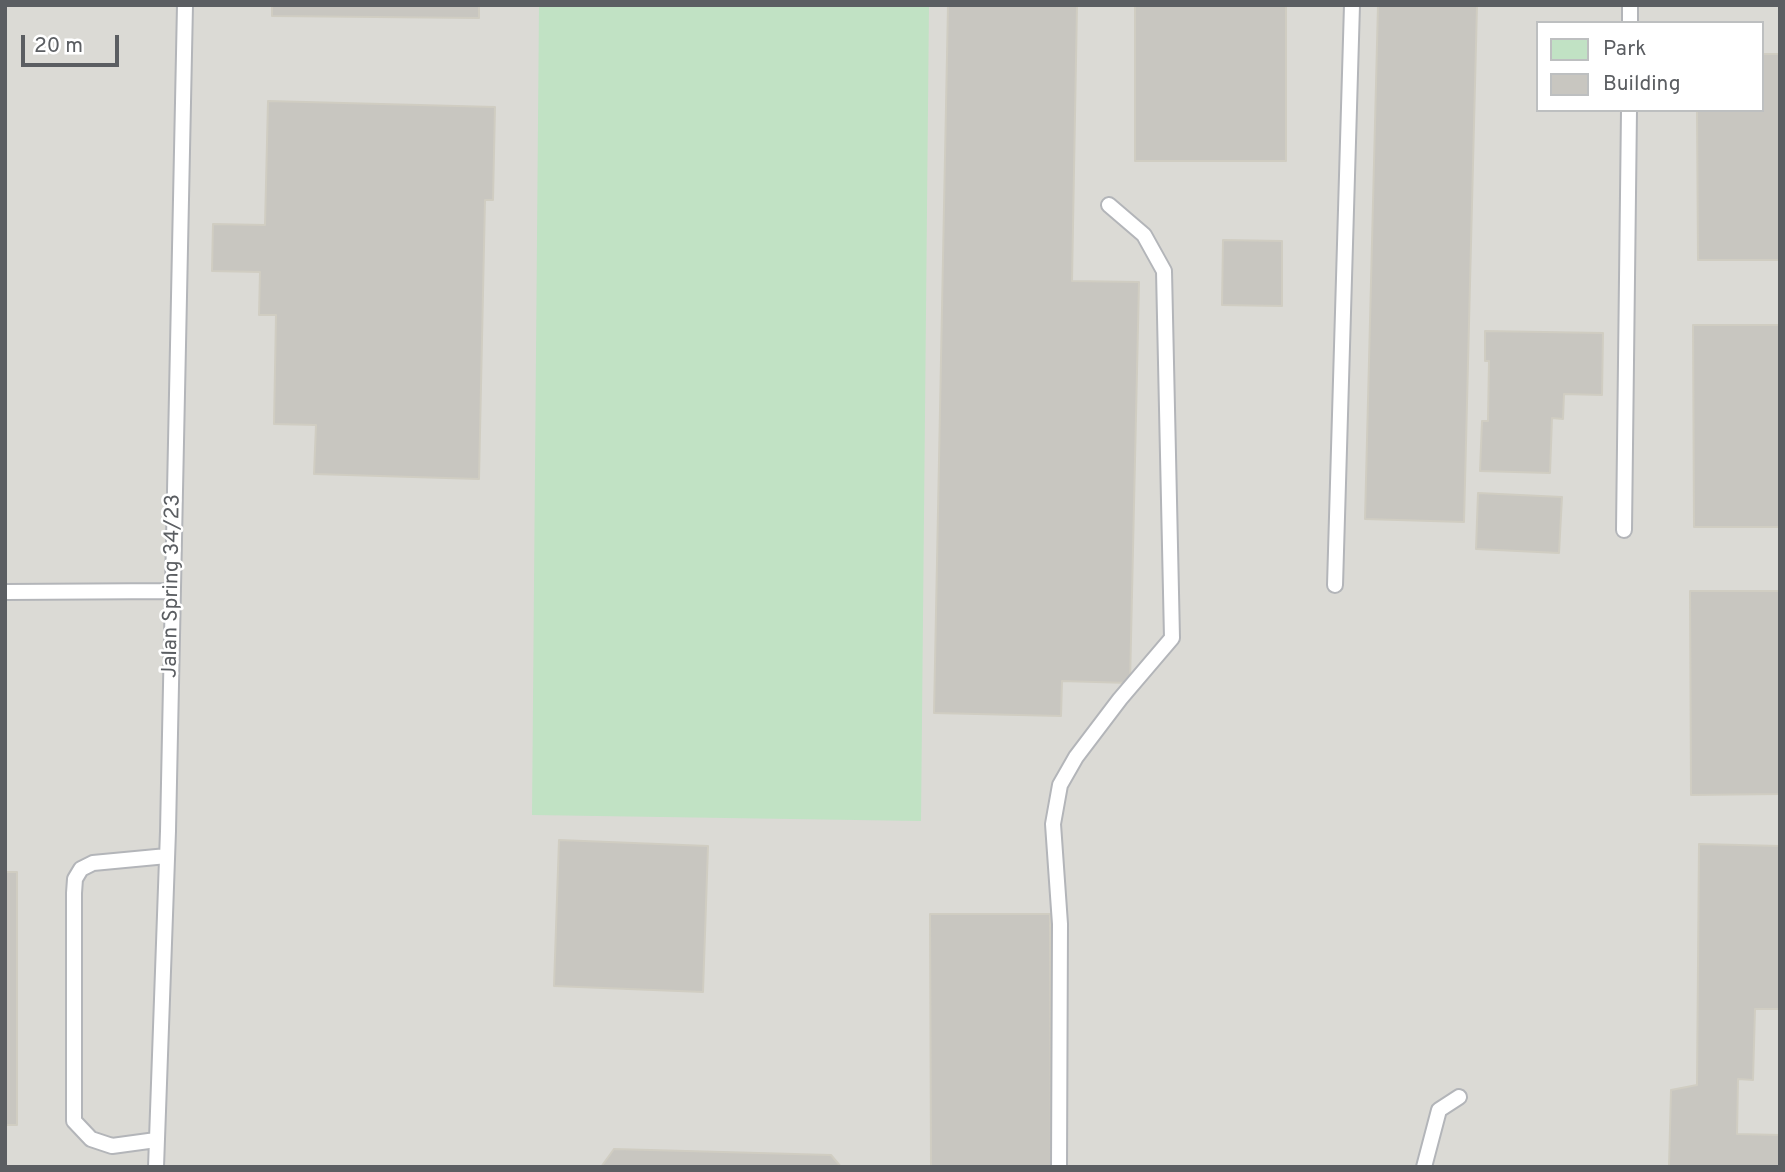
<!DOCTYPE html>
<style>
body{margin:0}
#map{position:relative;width:1785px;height:1172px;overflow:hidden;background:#ecebe3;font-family:Overpass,sans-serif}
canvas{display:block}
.frame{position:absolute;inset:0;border:7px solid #5b5e62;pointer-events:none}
.legend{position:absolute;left:1536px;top:21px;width:228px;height:91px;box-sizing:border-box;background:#fff;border:2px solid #bdbfc0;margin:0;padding:9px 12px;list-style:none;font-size:21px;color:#5b5e62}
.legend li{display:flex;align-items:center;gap:14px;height:35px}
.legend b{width:35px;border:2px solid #bdbfc0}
.scale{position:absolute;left:21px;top:35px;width:98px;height:32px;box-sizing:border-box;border:4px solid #5b5e62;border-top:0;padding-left:9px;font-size:21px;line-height:24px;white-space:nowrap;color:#5b5e62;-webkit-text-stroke:5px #fff;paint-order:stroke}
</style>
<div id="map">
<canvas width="1785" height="1172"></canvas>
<div class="frame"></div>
<ul class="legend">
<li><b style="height:19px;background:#c1e2c4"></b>Park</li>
<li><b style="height:19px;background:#c8c6c0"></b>Building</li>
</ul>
<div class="scale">20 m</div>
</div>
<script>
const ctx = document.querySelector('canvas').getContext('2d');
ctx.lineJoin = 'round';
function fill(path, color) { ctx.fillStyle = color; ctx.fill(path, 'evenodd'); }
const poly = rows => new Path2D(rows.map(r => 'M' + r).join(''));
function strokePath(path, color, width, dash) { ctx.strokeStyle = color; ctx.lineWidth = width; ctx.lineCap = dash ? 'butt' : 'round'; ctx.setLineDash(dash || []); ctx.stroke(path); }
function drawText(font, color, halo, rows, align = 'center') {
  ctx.font = font + ' Overpass,sans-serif'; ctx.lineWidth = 5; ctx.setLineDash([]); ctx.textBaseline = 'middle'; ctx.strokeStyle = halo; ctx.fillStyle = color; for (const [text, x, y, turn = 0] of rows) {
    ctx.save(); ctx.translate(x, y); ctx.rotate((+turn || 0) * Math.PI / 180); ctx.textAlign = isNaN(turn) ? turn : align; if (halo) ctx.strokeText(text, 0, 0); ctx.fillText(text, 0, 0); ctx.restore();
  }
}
fill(poly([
 [5,5,1780,5,1780,1167,5,1167],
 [1538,23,1762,23,1762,110,1538,110]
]), '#dbdad5');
fill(poly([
 [539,5,929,5,921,821,532,815]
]), '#c1e2c4');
const building = poly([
 [272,5,479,5,479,18,272,16,272,5],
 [948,5,1077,5,1072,281,1139,282,1130,683,1062,681,1061,716,934,713,948,5],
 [1135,5,1286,5,1286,161,1135,161,1135,5],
 [1378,5,1477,5,1464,522,1365,519,1378,5],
 [1762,54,1780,54,1780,260,1698,260,1697,110,1762,110,1762,54],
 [268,101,495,107,493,200,485,200,479,479,314,474,316,425,274,424,276,315,259,315,260,272,212,271,213,224,265,225,268,101],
 [1223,240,1282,241,1282,306,1222,305,1223,240],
 [1693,325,1780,325,1780,527,1694,527,1693,325],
 [1485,331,1603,333,1602,395,1564,394,1563,419,1552,418,1550,473,1480,471,1482,421,1488,421,1489,361,1485,361,1485,331],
 [1478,493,1562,497,1559,553,1476,549,1478,493],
 [1690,591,1780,591,1780,794,1691,795,1690,591],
 [559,840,708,846,703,992,554,986,559,840],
 [1699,844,1780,846,1780,1009,1755,1009,1753,1080,1738,1079,1737,1134,1780,1135,1780,1167,1669,1167,1671,1090,1697,1085,1699,844],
 [5,872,17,872,17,1125,5,1125,5,872],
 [930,914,1050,914,1051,1167,931,1167,930,914],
 [614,1149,831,1155,841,1167,601,1167,614,1149]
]);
fill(building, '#c8c6c0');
strokePath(building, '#d0cdc2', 2);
const lane = poly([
 [1630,23,1630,5],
 [1624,530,1629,110],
 [1335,585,1352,5],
 [5,592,173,591],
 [156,1140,112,1146,91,1139,74,1121,74,893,75,879,81,869,93,863,167,856],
 [156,1167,168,831,185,5],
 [1059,1167,1060,924,1053,824,1060,785,1076,757,1120,699,1172,638,1164,271,1144,235,1109,205],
 [1424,1167,1439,1110,1459,1097]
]);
strokePath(lane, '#b3b5b9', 18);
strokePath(lane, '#fff', 14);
drawText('21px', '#5b5e62', '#fff', [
 ["Jalan Spring 34/23",173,586,-89]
]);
</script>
